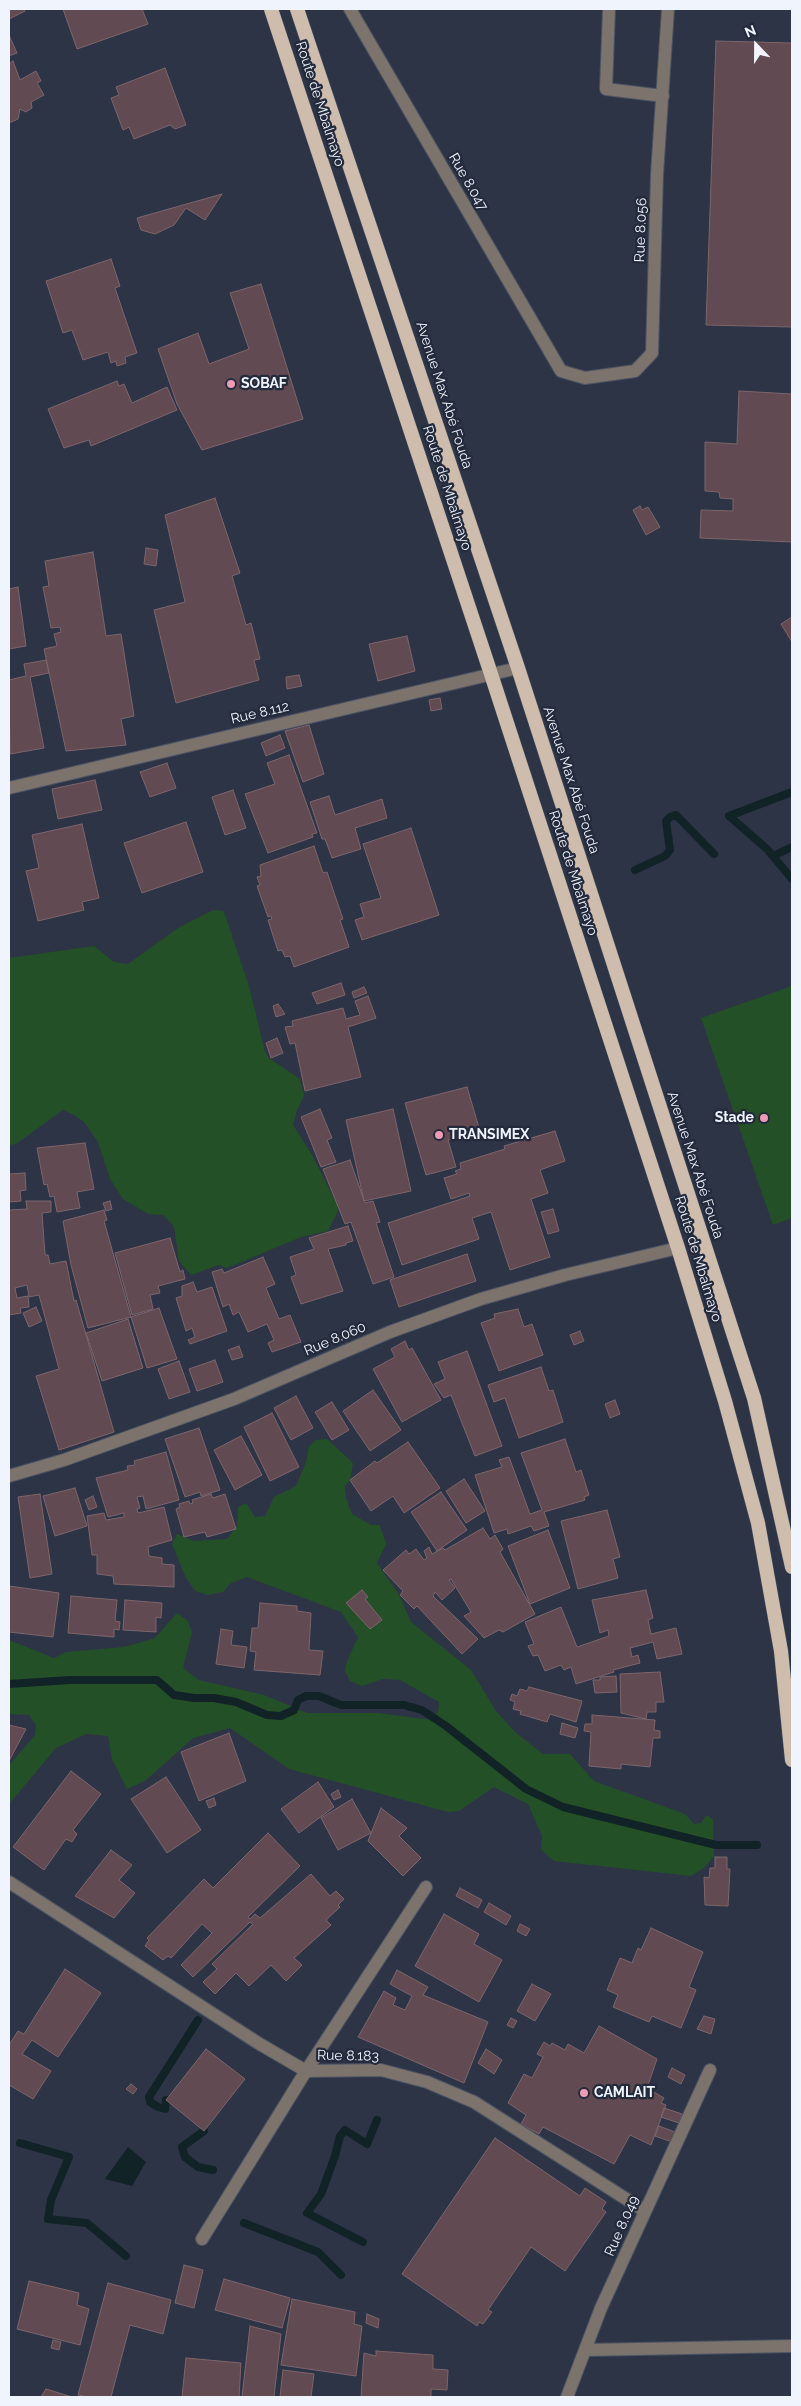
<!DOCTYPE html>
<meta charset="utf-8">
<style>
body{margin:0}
#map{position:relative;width:801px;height:2406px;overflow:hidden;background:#2c3446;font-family:Raleway,sans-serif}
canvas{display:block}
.frame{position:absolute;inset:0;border:10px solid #eff4fd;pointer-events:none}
.north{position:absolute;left:731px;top:20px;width:50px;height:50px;-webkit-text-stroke:4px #232a3b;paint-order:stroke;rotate:338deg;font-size:14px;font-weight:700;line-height:20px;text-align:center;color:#eff4fd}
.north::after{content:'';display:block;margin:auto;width:18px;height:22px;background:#eff4fd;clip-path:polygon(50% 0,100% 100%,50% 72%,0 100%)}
</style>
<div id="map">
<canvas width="801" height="2406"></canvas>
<div class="frame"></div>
<div class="north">N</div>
</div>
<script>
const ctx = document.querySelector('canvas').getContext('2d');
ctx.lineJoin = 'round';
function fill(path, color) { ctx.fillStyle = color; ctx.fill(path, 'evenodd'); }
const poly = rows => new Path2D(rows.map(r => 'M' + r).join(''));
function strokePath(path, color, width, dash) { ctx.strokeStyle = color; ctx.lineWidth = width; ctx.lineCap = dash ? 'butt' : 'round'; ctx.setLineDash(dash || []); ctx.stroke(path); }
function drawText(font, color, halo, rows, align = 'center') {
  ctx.font = font + ' Raleway,sans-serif'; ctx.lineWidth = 4.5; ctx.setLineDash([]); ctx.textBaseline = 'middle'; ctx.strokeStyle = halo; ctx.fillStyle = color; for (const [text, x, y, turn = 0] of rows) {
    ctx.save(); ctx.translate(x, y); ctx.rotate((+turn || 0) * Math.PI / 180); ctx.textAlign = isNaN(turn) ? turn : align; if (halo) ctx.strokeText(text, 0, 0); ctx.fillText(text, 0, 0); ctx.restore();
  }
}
fill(poly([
 [213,910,224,911,225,915,249,986,265,1052,269,1058,300,1079,304,1096,297,1110,293,1125,311,1153,337,1204,338,1211,328,1231,301,1237,227,1268,219,1265,191,1275,179,1261,174,1226,163,1215,148,1214,123,1199,110,1179,98,1142,84,1122,74,1115,63,1110,16,1144,9,1145,9,958,94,946,114,962,128,964,178,928],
 [792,986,792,1218,773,1225,701,1018],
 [327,1439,353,1463,350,1480,345,1486,346,1498,352,1514,371,1525,380,1525,386,1544,377,1563,398,1593,411,1622,471,1670,496,1711,515,1732,543,1754,570,1754,594,1781,685,1814,694,1824,701,1823,706,1815,713,1819,714,1856,704,1868,691,1876,554,1861,541,1850,542,1836,528,1804,494,1787,459,1811,448,1812,289,1769,230,1728,193,1738,145,1781,127,1789,112,1759,108,1736,86,1734,56,1748,9,1804,9,1765,35,1735,36,1725,29,1715,9,1714,9,1640,54,1658,66,1652,124,1647,155,1638,177,1613,188,1621,192,1632,183,1668,199,1680,264,1695,307,1713,378,1713,432,1720,438,1712,439,1702,400,1680,383,1679,362,1686,350,1681,345,1671,347,1661,358,1637,341,1612,247,1577,231,1583,223,1592,208,1595,195,1591,186,1578,172,1544,177,1534,194,1541,227,1539,237,1526,238,1507,246,1503,255,1517,265,1516,274,1497,296,1486,306,1462,309,1446,316,1440]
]), '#245027');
fill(poly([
 [128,2147,146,2162,132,2186,105,2179]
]), '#112326');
strokePath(poly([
 [792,792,729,816,767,849,792,879],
 [773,856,792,847],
 [635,870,665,856,670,850,666,821,670,817,676,815,714,854],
 [9,1684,70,1680,157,1680,174,1695,194,1698,214,1698,236,1702,267,1715,281,1716,294,1710,298,1700,306,1696,319,1696,341,1705,404,1705,422,1710,446,1726,526,1789,563,1807,716,1845,757,1845],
 [166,2100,165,2109,158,2107,150,2102,149,2097,198,2020],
 [204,2131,182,2147,185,2157,198,2167,213,2170],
 [20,2143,69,2157,51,2200,48,2219,87,2223,126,2256],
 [244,2223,318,2252,341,2275],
 [363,2242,307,2213,321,2194,335,2156,340,2136,345,2130,367,2144,377,2120]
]), '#112326', 8);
const building = poly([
 [9,9,24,9,25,11,9,19,9,9],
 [63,9,142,9,148,24,77,49,63,9],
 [9,35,17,53,9,56,9,35],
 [716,41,792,43,792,327,706,325,716,41],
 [13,61,20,80,36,71,41,81,37,83,44,95,31,102,32,108,26,112,20,109,18,119,9,123,9,64,13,61],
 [165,68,186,125,175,129,170,125,134,139,129,127,123,130,111,98,119,95,116,87,165,68],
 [222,194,205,220,186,208,174,225,155,234,141,230,137,218,222,194],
 [111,259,120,286,115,288,137,353,125,357,126,363,117,366,116,361,111,363,108,352,83,360,72,330,63,333,46,281,111,259],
 [261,284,303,419,202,450,177,404,158,349,198,333,209,364,249,349,230,293,261,284],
 [117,381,119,386,124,384,132,403,167,387,177,410,91,446,89,440,64,448,48,409,117,381],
 [739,391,792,394,792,542,700,538,701,510,733,511,733,499,720,498,719,492,705,491,705,442,737,444,739,391],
 [215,498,240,573,232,576,246,625,251,623,260,659,254,660,259,680,176,703,154,610,185,602,165,515,215,498],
 [640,506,642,510,648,507,660,527,646,535,633,510,640,506],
 [146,548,158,550,156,566,144,564,146,548],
 [93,552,106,636,121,634,134,716,121,719,126,745,66,751,44,649,57,646,54,634,61,632,60,627,51,628,43,587,49,586,45,561,93,552],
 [18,587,26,646,9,649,9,589,18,587],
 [792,617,792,642,781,624,792,617],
 [407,636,415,671,378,681,369,644,407,636],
 [46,660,49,673,30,677,44,748,10,754,9,680,26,676,24,664,46,660],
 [299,675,302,686,287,689,286,677,299,675],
 [440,698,442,709,431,711,429,700,440,698],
 [309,725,324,774,303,782,285,731,309,725],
 [280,735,285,748,266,756,261,743,280,735],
 [289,755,317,833,312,834,313,837,268,853,245,794,275,784,267,763,289,755],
 [167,763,176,788,150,797,140,772,167,763],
 [95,780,102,810,58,819,52,789,95,780],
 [233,790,246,828,225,835,212,797,233,790],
 [329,796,335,815,382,799,387,818,355,828,361,849,332,858,325,839,322,839,310,802,329,796],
 [186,822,203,872,142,893,124,843,186,822],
 [82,824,99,898,82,902,84,910,38,921,26,871,39,868,32,835,82,824],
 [411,828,439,915,362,940,355,920,364,917,360,904,381,898,363,844,411,828],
 [314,846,323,873,327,872,343,919,340,920,349,947,294,967,290,956,285,957,282,950,278,951,268,920,272,919,271,916,268,917,257,886,260,885,257,877,261,876,260,865,314,846],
 [341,983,345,995,317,1004,312,993,341,983],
 [364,987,367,993,354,998,352,992,364,987],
 [368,996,376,1018,348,1027,361,1077,305,1091,295,1043,290,1044,285,1027,293,1026,292,1021,343,1008,346,1019,360,1015,355,1001,368,996],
 [278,1004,285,1014,276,1017,273,1006,278,1004],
 [277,1038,283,1053,271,1058,266,1043,277,1038],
 [467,1087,480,1131,448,1140,456,1167,426,1175,405,1103,467,1087],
 [320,1109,332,1138,327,1140,336,1162,321,1167,301,1117,320,1109],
 [393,1109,411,1191,364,1201,346,1120,393,1109],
 [555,1131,565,1161,540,1170,548,1193,531,1199,550,1257,510,1270,491,1212,472,1218,479,1239,402,1265,388,1223,470,1196,469,1193,451,1199,444,1178,457,1174,455,1171,461,1169,460,1163,505,1149,504,1146,555,1131],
 [85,1143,94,1189,77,1192,80,1208,57,1212,54,1196,50,1197,47,1184,44,1185,37,1148,85,1143],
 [350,1160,365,1203,373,1201,380,1222,376,1223,394,1277,373,1284,351,1222,345,1224,323,1169,350,1160],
 [25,1173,26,1190,20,1191,21,1201,9,1202,9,1174,25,1173],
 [26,1201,51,1201,51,1212,42,1213,45,1255,48,1255,50,1264,66,1261,74,1301,76,1300,114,1432,59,1450,36,1376,59,1369,39,1295,29,1297,27,1285,15,1288,17,1298,28,1296,29,1307,20,1308,21,1313,9,1315,9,1210,27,1209,26,1201],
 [110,1201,112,1209,106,1211,103,1203,110,1201],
 [553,1209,559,1231,548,1234,541,1212,553,1209],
 [104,1210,107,1220,104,1221,131,1317,88,1328,71,1265,63,1221,104,1210],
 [348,1226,353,1241,346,1243,346,1245,328,1249,343,1291,301,1304,291,1277,296,1275,290,1257,314,1249,309,1238,348,1226],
 [170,1238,180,1272,183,1270,185,1279,158,1286,160,1293,150,1295,153,1309,132,1315,115,1253,170,1238],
 [467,1254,476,1281,399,1307,390,1280,467,1254],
 [263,1257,275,1284,266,1288,279,1319,290,1315,301,1342,272,1352,268,1343,274,1340,267,1324,248,1332,239,1312,233,1315,229,1304,223,1307,212,1272,222,1269,224,1273,263,1257],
 [193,1282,197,1292,212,1287,227,1331,190,1344,188,1340,195,1337,192,1328,186,1331,176,1298,182,1296,182,1286,193,1282],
 [36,1307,42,1321,29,1327,23,1313,36,1307],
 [159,1308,177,1359,147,1368,131,1317,159,1308],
 [518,1309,524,1327,532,1324,543,1355,499,1371,481,1323,495,1318,494,1314,518,1309],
 [128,1319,143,1368,102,1381,86,1333,128,1319],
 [580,1331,584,1341,574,1345,570,1335,580,1331],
 [405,1341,409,1350,412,1348,441,1400,402,1422,373,1369,395,1357,391,1349,405,1341],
 [239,1346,243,1357,232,1360,228,1350,239,1346],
 [467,1351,502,1446,475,1456,451,1395,444,1398,434,1384,445,1379,438,1362,467,1351],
 [215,1360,223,1382,197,1391,189,1369,215,1360],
 [179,1361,190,1392,169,1399,158,1369,179,1361],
 [541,1367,549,1391,553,1390,563,1422,519,1438,505,1398,494,1402,488,1385,541,1367],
 [373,1390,401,1430,370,1451,343,1411,373,1390],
 [296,1396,313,1428,291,1440,274,1408,296,1396],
 [615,1400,620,1414,610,1418,605,1404,615,1400],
 [332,1402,349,1430,332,1440,315,1412,332,1402],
 [272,1413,299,1467,270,1481,244,1427,272,1413],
 [199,1428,220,1490,201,1496,200,1492,185,1497,165,1439,199,1428],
 [241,1436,262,1475,235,1490,214,1450,241,1436],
 [565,1439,576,1472,581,1470,589,1495,584,1497,585,1500,544,1512,549,1526,534,1531,531,1526,508,1534,507,1529,494,1533,475,1475,502,1467,499,1460,509,1457,530,1514,542,1510,521,1453,565,1439],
 [408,1442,440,1488,404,1513,393,1496,371,1511,350,1480,375,1461,377,1463,408,1442],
 [166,1452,179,1500,146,1509,143,1496,137,1497,140,1508,137,1509,138,1513,164,1507,172,1540,148,1547,149,1556,162,1558,162,1564,174,1565,174,1587,114,1584,113,1576,97,1574,97,1555,92,1555,87,1516,104,1513,106,1520,124,1517,124,1513,108,1517,96,1478,128,1470,127,1466,135,1465,134,1461,166,1452],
 [464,1479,485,1511,466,1523,446,1491,464,1479],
 [75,1488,87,1526,55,1536,43,1496,75,1488],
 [441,1492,467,1530,437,1551,411,1512,441,1492],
 [40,1494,52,1574,30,1578,18,1497,40,1494],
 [211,1494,213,1498,225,1494,236,1529,207,1537,205,1532,184,1537,176,1509,180,1507,179,1504,189,1501,190,1504,193,1503,192,1500,211,1494],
 [93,1496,97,1507,89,1510,85,1500,93,1496],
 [607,1510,620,1557,613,1559,618,1578,578,1589,561,1521,607,1510],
 [483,1528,490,1539,495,1535,503,1549,500,1552,535,1614,503,1632,499,1630,484,1638,464,1616,471,1612,451,1579,449,1580,455,1588,442,1600,435,1592,433,1596,478,1639,462,1654,417,1606,414,1609,400,1595,403,1591,383,1570,406,1550,409,1554,416,1549,424,1560,427,1558,424,1551,429,1547,432,1554,443,1548,445,1550,483,1528],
 [548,1530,570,1588,530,1604,508,1546,548,1530],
 [9,1586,59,1593,53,1637,9,1632,9,1586],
 [362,1590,368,1597,365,1599,382,1620,370,1629,346,1603,362,1590],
 [646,1590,653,1618,648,1620,651,1634,676,1628,682,1654,657,1659,653,1642,630,1648,632,1657,638,1655,640,1663,613,1670,614,1672,576,1684,571,1667,564,1670,561,1665,545,1671,538,1655,533,1656,528,1646,534,1644,525,1622,561,1607,577,1647,609,1636,608,1630,600,1633,592,1600,646,1590],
 [71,1596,117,1600,115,1621,120,1622,119,1630,114,1629,114,1637,68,1633,71,1596],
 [125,1600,162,1603,161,1618,156,1617,156,1632,123,1630,125,1600],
 [260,1603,297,1606,297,1611,311,1613,309,1650,323,1651,320,1675,254,1670,256,1652,250,1651,252,1628,258,1628,260,1603],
 [221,1629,233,1631,231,1645,247,1647,244,1668,216,1664,221,1629],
 [660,1672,664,1702,656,1702,656,1712,647,1712,646,1719,621,1713,620,1674,660,1672],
 [616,1676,617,1692,595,1693,593,1680,600,1680,600,1677,616,1676],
 [529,1687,582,1701,576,1722,550,1714,547,1722,520,1714,521,1711,513,1709,515,1702,510,1700,512,1694,517,1696,520,1689,527,1691,529,1687],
 [592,1715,655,1720,654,1730,660,1731,660,1738,653,1738,650,1767,621,1764,621,1769,589,1766,591,1732,584,1731,585,1724,592,1724,592,1715],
 [562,1723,578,1728,575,1738,560,1734,562,1723],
 [9,1725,26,1729,9,1761,9,1725],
 [229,1733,246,1781,199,1801,181,1752,229,1733],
 [71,1771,101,1794,73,1830,77,1834,72,1842,66,1839,44,1870,13,1847,71,1771],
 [166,1777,201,1830,167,1853,131,1799,166,1777],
 [318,1782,334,1807,299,1833,281,1809,318,1782],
 [338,1790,341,1797,334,1800,331,1794,338,1790],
 [214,1798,216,1805,209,1808,206,1801,214,1798],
 [352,1799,371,1833,338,1850,321,1818,352,1799],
 [381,1808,407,1828,399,1836,421,1858,403,1876,368,1841,381,1808],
 [268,1833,300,1866,248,1917,250,1919,255,1914,260,1918,311,1874,330,1896,336,1891,344,1899,338,1905,340,1907,326,1920,331,1925,294,1958,302,1965,286,1981,271,1965,249,1986,236,1973,215,1994,203,1982,217,1969,212,1964,253,1924,250,1922,193,1977,181,1965,212,1933,202,1924,171,1958,168,1956,163,1960,145,1946,149,1940,147,1938,204,1879,213,1888,268,1833],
 [111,1850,132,1865,119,1880,135,1893,114,1918,75,1896,111,1850],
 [715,1857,727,1857,727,1869,730,1869,728,1906,705,1905,704,1877,709,1878,710,1868,715,1868,715,1857],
 [460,1888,482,1900,478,1908,456,1896,460,1888],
 [489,1903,511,1916,506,1925,484,1912,489,1903],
 [444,1914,479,1934,474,1944,502,1960,479,2002,415,1966,444,1914],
 [520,1924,530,1929,526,1936,517,1931,520,1924],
 [651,1928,703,1952,689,1987,696,1990,681,2028,652,2016,649,2022,613,2007,618,1995,607,1990,620,1958,632,1963,638,1948,641,1950,651,1928],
 [65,1969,101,1993,58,2057,32,2040,22,2054,51,2071,33,2099,9,2085,9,2045,18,2031,24,2034,65,1969],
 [397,1970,428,1987,423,1995,488,2022,464,2083,358,2037,384,1991,396,1998,393,2005,405,2010,412,1996,390,1984,397,1970],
 [532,1984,551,1994,535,2021,517,2011,532,1984],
 [704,2016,715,2019,711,2034,697,2029,704,2016],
 [511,2018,517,2021,513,2028,507,2025,511,2018],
 [599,2026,657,2059,647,2088,664,2098,661,2103,666,2105,651,2145,630,2135,614,2164,543,2127,539,2134,521,2124,526,2115,508,2103,524,2074,532,2078,543,2057,537,2054,544,2042,550,2046,552,2043,565,2050,568,2044,584,2053,599,2026],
 [206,2049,245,2079,204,2131,166,2100,206,2049],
 [486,2049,502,2060,494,2074,478,2063,486,2049],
 [672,2068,685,2075,681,2084,668,2077,672,2068],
 [131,2084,137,2089,133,2094,126,2089,131,2084],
 [664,2108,682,2114,679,2123,661,2117,664,2108],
 [659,2126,675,2132,672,2142,655,2136,659,2126],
 [495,2138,580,2196,585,2188,606,2202,602,2209,606,2212,565,2271,531,2247,488,2310,492,2312,483,2324,479,2322,477,2326,402,2274,495,2138],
 [184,2265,203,2270,194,2308,175,2303,184,2265],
 [224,2279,290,2298,282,2328,215,2310,224,2279],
 [29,2281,79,2293,77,2305,89,2309,80,2345,17,2329,29,2281],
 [108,2283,171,2300,163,2334,130,2325,111,2397,88,2397,78,2395,108,2283],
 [292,2299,355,2312,354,2324,362,2326,356,2376,281,2365,292,2299],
 [367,2314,379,2319,378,2328,366,2323,367,2314],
 [250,2326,281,2334,274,2397,242,2397,250,2326],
 [53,2340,61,2342,59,2350,51,2348,53,2340],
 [376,2351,433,2355,433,2369,448,2370,447,2390,431,2389,431,2397,361,2397,364,2353,376,2356,376,2351],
 [186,2358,241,2363,239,2397,182,2397,186,2358],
 [283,2370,314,2374,311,2397,280,2397,283,2370],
 [46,2389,72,2397,41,2397,46,2389]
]);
fill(building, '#614a51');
strokePath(building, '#7e656c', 1);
const service = poly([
 [609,9,606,89,663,96]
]);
const minor = poly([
 [350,9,561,371,585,378,635,371,652,353,657,174,668,9],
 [9,788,518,668],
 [9,1476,64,1460,234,1399,390,1332,481,1299,565,1275,678,1248],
 [9,1882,258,2043,306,2071,381,2070,427,2082,474,2102,645,2211],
 [202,2239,306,2071,426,1887],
 [585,2350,792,2346],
 [567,2397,601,2308,710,2070]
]);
const trunk = poly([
 [271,9,491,674,678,1248,725,1401,758,1523,781,1651,792,1760],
 [297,9,518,668,754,1398,792,1567]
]);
strokePath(service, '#4b5363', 14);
strokePath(minor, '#4b5363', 14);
strokePath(trunk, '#4b5363', 15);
strokePath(service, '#7b736c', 12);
strokePath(minor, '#7b736c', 12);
strokePath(trunk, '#cebcac', 14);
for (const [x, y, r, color] of [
 [231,384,5,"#f09ab6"],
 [764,1118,5,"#f09ab6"],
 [439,1135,5,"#f09ab6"],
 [584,2093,5,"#f09ab6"]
]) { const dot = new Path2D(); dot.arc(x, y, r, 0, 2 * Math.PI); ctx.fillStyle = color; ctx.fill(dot); strokePath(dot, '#232a3b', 2); }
drawText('14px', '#eff4fd', '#232a3b', [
 ["Route de Mbalmayo",320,104,72],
 ["Rue 8.047",468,182,60],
 ["Rue 8.056",641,230,-88],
 ["Avenue Max Abé Fouda",444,395,72],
 ["Route de Mbalmayo",447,488,72],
 ["Rue 8.112",260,713,-13],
 ["Avenue Max Abé Fouda",571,780,72],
 ["Route de Mbalmayo",573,873,72],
 ["Avenue Max Abé Fouda",695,1165,72],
 ["Route de Mbalmayo",698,1259,73],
 ["Rue 8.060",335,1339,-23],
 ["Rue 8.183",348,2056,1],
 ["Rue 8.049",622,2226,-66]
]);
drawText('bold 14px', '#eff4fd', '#232a3b', [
 ["SOBAF",241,384],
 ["Stade",754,1118,"right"],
 ["TRANSIMEX",449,1135],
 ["CAMLAIT",594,2093]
], 'left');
</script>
